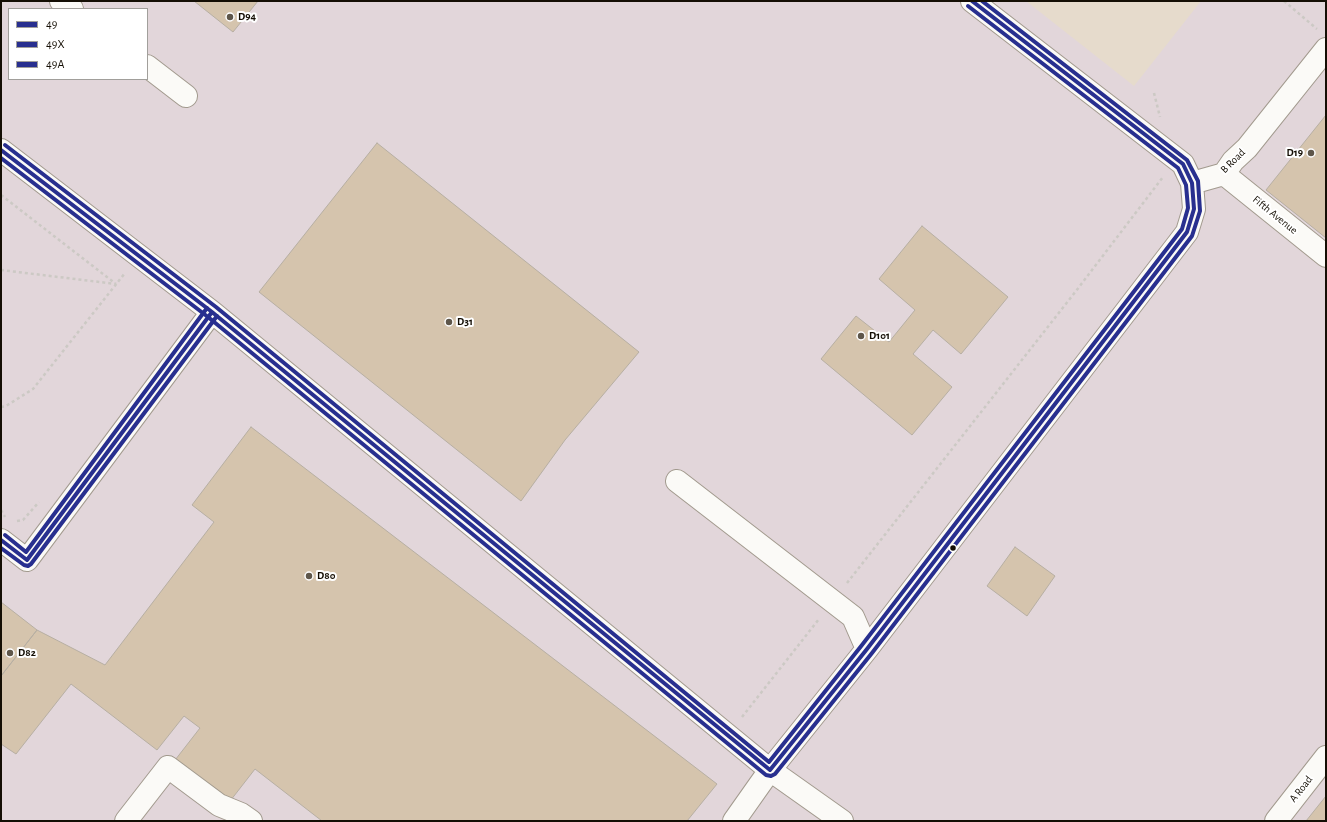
<!DOCTYPE html>
<style>
body{margin:0}
#map{position:relative;width:1327px;height:822px;overflow:hidden;background:#e6dbcc;font-family:"Alegreya Sans",sans-serif}
canvas{display:block}
.frame{position:absolute;inset:0;border:2px solid #140e04;pointer-events:none}
.legend{position:absolute;left:8px;top:8px;width:140px;height:72px;box-sizing:border-box;background:#fff;border:1px solid #a19f9b;margin:0;padding:5px 7px;list-style:none;font-size:12px;color:#140e04}
.legend li{display:flex;align-items:center;gap:8px;height:20px}
.legend b{width:20px;border:1px solid #a19f9b}
</style>
<div id="map">
<canvas width="1327" height="822"></canvas>
<div class="frame"></div>
<ul class="legend">
<li><b style="height:5px;background:#282f8f"></b>49</li>
<li><b style="height:5px;background:#282f8f"></b>49X</li>
<li><b style="height:5px;background:#282f8f"></b>49A</li>
</ul>
</div>
<script>
const ctx = document.querySelector('canvas').getContext('2d');
ctx.lineJoin = 'round';
function fill(path, color) { ctx.fillStyle = color; ctx.fill(path, 'evenodd'); }
const poly = rows => new Path2D(rows.map(r => 'M' + r).join(''));
function strokePath(path, color, width, dash) { ctx.strokeStyle = color; ctx.lineWidth = width; ctx.lineCap = dash ? 'butt' : 'round'; ctx.setLineDash(dash || []); ctx.stroke(path); }
function drawText(font, color, halo, rows, align = 'center') {
  ctx.font = font + ' "Alegreya Sans",sans-serif'; ctx.lineWidth = 4; ctx.setLineDash([]); ctx.textBaseline = 'middle'; ctx.strokeStyle = halo; ctx.fillStyle = color; for (const [text, x, y, turn = 0] of rows) {
    ctx.save(); ctx.translate(x, y); ctx.rotate((+turn || 0) * Math.PI / 180); ctx.textAlign = isNaN(turn) ? turn : align; if (halo) ctx.strokeText(text, 0, 0); ctx.fillText(text, 0, 0); ctx.restore();
  }
}
fill(poly([
 [1,1,1026,1,1134,86,1201,1,1326,1,1326,821,1,821],
 [9,9,147,9,147,79,9,79]
]), '#e2d6da');
const building = poly([
 [194,1,258,1,233,32,194,1],
 [1326,115,1326,238,1266,190,1326,115],
 [377,143,639,352,565,440,521,501,259,292,377,143],
 [922,226,1008,297,961,354,933,330,913,354,952,387,912,435,821,359,856,316,889,342,915,310,879,279,922,226],
 [251,427,717,784,687,821,322,821,255,769,227,805,172,764,200,728,184,716,157,750,71,684,16,754,1,744,1,676,37,630,105,665,214,522,192,505,251,427],
 [1015,547,1055,576,1027,616,987,586,1015,547],
 [1,602,37,630,1,676,1,602],
 [1326,796,1326,821,1306,821,1326,796]
]);
fill(building, '#d5c4ad');
strokePath(building, '#b7afa3', 1);
const minor = poly([
 [61,1,72,9],
 [147,66,186,96],
 [1,150,212,312,770,770,842,821],
 [1224,174,1326,256],
 [1192,183,1224,174,1233,161,1247,148,1326,49],
 [677,481,853,617,867,649],
 [1,540,27,560,212,312],
 [126,821,168,767,219,805,241,814,251,821],
 [734,821,770,770,867,649,1187,232,1194,209,1192,183,1183,164,972,1],
 [1276,821,1326,757]
]);
strokePath(minor, '#a29a8e', 24);
strokePath(poly([
 [1284,1,1317,29],
 [1154,93,1160,117],
 [1,195,116,284],
 [1,270,116,284],
 [1,407,6,406,33,389,125,273],
 [1,510,5,517],
 [17,521,23,520,39,502],
 [847,583,1076,291,1163,177],
 [742,717,819,619]
]), '#ccc9c4', 2.5, [3, 3]);
strokePath(minor, '#fbfaf7', 22);
strokePath(poly([
 [1,150,212,312,770,770,867,649,1187,232,1194,209,1192,183,1183,164,972,1],
 [1,540,27,560,212,312]
]), '#282f8f', 4);
strokePath(poly([
 [1,158,208,317,766,775,771,776,775,774,872,653,1192,236,1200,211,1198,181,1187,160,982,1],
 [1,548,24,565,28,566,31,564,217,316]
]), '#282f8f', 4);
strokePath(poly([
 [5,145,216,307,769,762,862,645,1182,229,1188,208,1186,185,1178,168,968,6],
 [5,535,26,552,207,308]
]), '#282f8f', 4);
for (const [x, y, r, color] of [
 [230,17,4,"#5e564a"],
 [1311,153,4,"#5e564a"],
 [449,322,4,"#5e564a"],
 [861,336,4,"#5e564a"],
 [953,548,3.5,"#140e04"],
 [309,576,4,"#5e564a"],
 [10,653,4,"#5e564a"]
]) { const dot = new Path2D(); dot.arc(x, y, r, 0, 2 * Math.PI); ctx.fillStyle = color; ctx.fill(dot); strokePath(dot, '#fff', 1.5); }
drawText('bold 11px', '#140e04', '#fff', [
 ["D94",238,17],
 ["D19",1303,153,"right"],
 ["D31",457,322],
 ["D101",869,336],
 ["D80",317,576],
 ["D82",18,653]
], 'left');
drawText('11px', '#140e04', '#fff', [
 ["B Road",1233,161,-45],
 ["Fifth Avenue",1275,215,39],
 ["A Road",1301,789,-52]
]);
</script>
